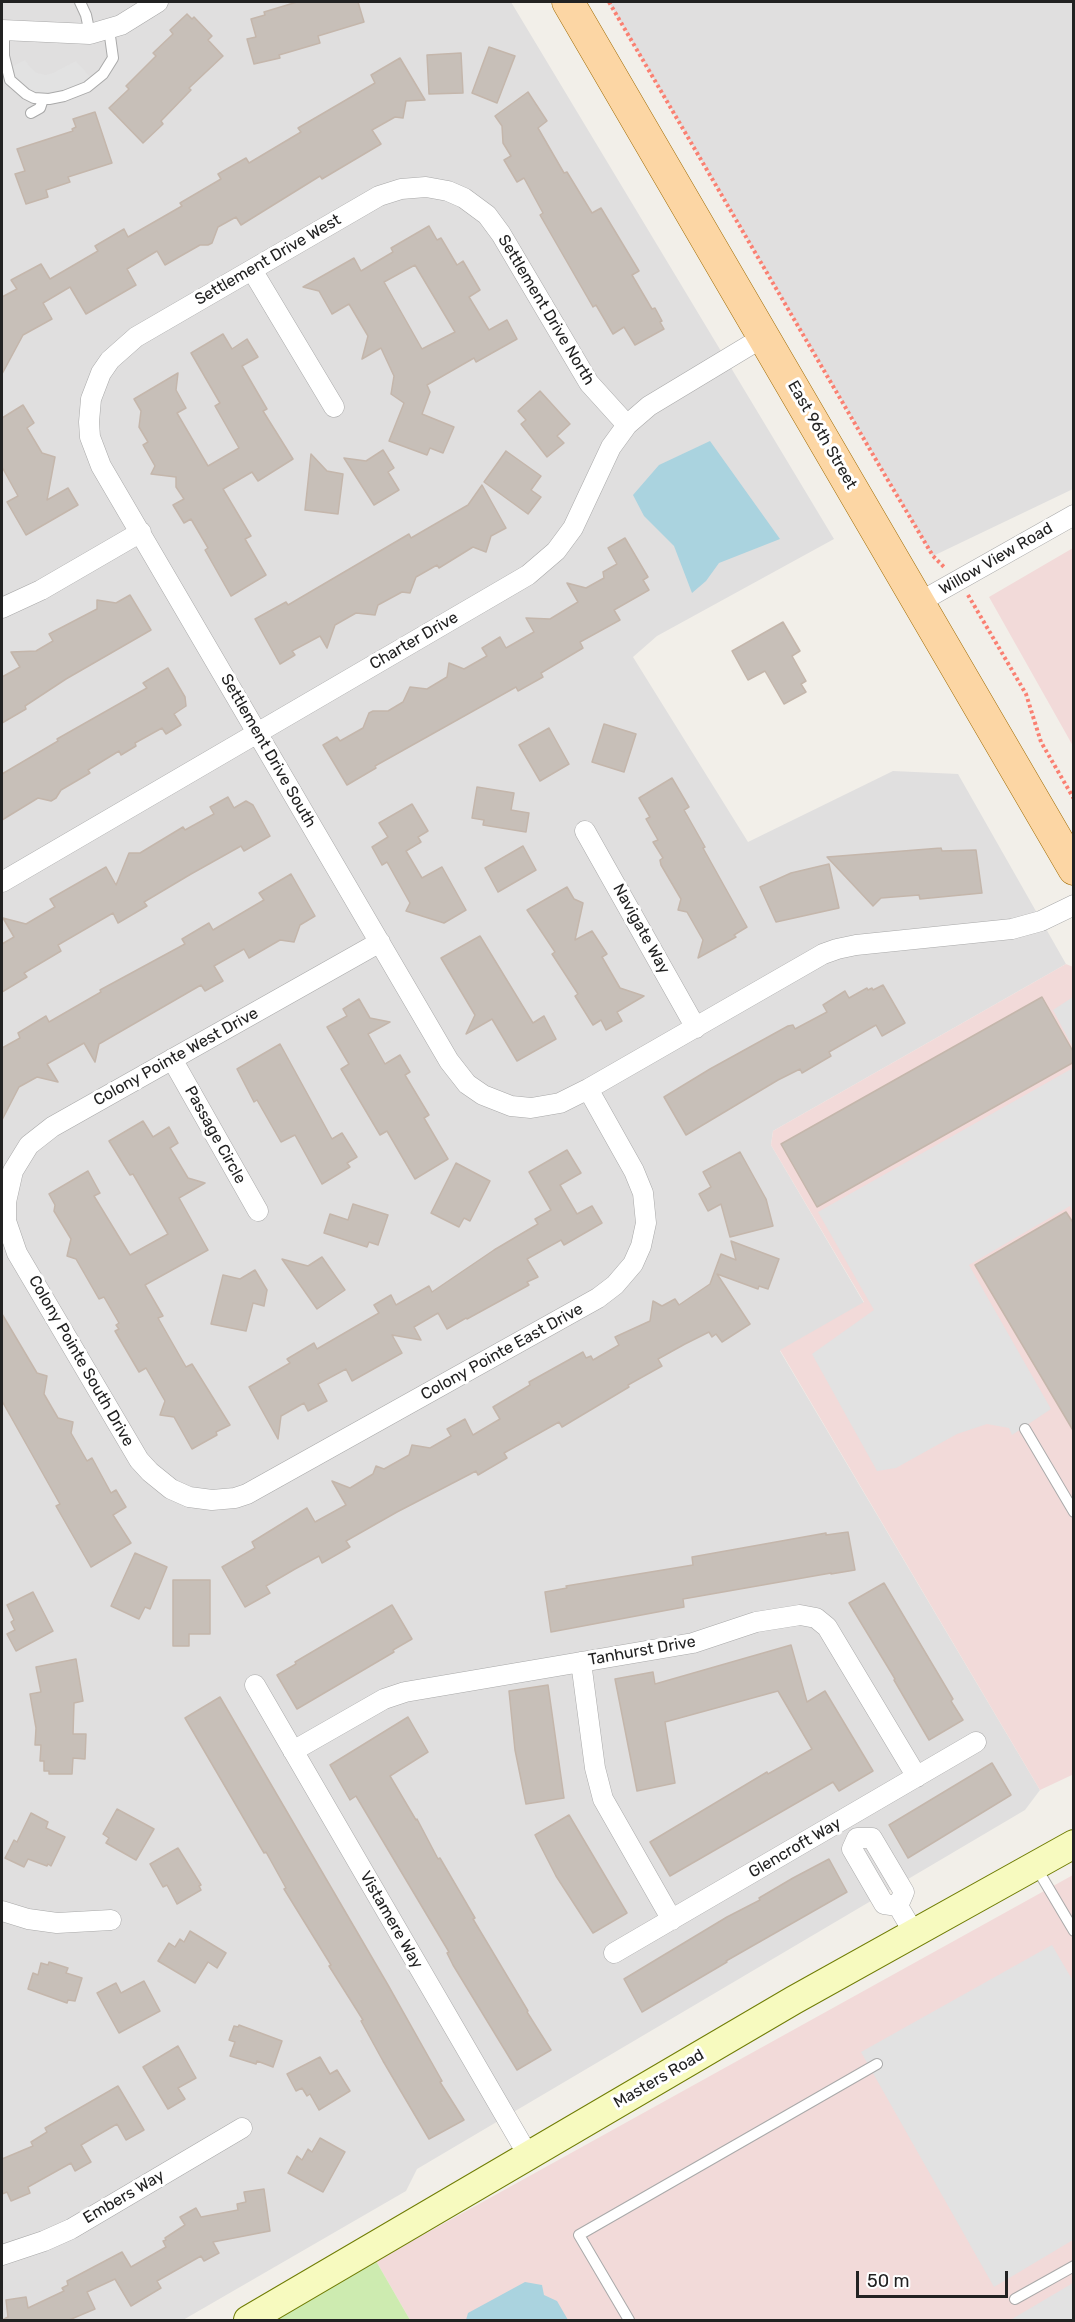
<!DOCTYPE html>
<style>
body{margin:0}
#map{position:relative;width:1075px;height:2322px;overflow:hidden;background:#f2efe9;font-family:Rubik,sans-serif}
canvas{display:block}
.frame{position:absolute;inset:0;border:3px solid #222;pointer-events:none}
.scale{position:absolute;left:856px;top:2271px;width:152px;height:27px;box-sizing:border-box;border:3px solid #222;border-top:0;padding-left:8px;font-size:18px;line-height:21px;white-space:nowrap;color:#222;-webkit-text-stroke:4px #fff;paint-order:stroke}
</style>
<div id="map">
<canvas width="1075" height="2322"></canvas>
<div class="frame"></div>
<div class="scale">50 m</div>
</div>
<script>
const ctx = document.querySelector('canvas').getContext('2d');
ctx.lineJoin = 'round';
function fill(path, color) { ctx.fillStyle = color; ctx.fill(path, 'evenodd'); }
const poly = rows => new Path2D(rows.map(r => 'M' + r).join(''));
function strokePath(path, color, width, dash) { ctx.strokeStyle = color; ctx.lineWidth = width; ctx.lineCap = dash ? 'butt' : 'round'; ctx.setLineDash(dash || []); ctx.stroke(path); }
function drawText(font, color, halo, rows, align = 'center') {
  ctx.font = font + ' Rubik,sans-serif'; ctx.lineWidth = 6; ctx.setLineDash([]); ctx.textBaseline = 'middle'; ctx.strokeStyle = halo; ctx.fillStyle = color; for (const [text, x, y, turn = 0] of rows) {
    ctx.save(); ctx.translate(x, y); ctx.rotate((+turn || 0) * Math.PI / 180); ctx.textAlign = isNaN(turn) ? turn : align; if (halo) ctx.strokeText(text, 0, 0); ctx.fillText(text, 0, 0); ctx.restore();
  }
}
fill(poly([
 [2,2,511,2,834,539,657,636,633,657,748,842,893,771,958,774,1066,964,773,1131,771,1145,864,1303,780,1351,1040,1790,1025,1810,417,2169,406,2191,183,2320,2,2320],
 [609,2,1073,2,1073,489,933,556]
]), '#e0dfdf');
fill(poly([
 [1073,548,1073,746,989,597],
 [1066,964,1073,967,1074,1774,1040,1790,780,1350,864,1302,771,1145,773,1131],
 [1073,1875,1073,2320,410,2320,376,2261]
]), '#f2dad9');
fill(poly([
 [376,2261,410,2320,274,2320]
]), '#cdebb0');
fill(poly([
 [25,60,30,67,37,73,46,75,53,73,76,61,94,81,87,87,34,98,6,70],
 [1073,997,1073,1048,1053,1010],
 [1073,1068,1073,1212,1070,1206,969,1265,1051,1409,1012,1435,1009,1428,987,1424,957,1434,896,1468,877,1471,812,1354,874,1310,818,1212],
 [1052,1945,1073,1981,1073,2240,994,2287,861,2052],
 [1073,2283,1073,2320,1013,2320,1012,2319]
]), '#e2e2e2');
fill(poly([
 [710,441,780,539,719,563,706,581,692,593,674,546,644,516,633,495,659,465],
 [525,2282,542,2285,544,2295,557,2301,568,2320,466,2320,468,2313]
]), '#aad3df');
const building = poly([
 [297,2,358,2,364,22,318,36,320,43,279,55,280,58,254,64,247,39,256,37,251,19,265,15,264,12,297,2],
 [187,14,192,19,194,17,212,36,208,40,223,56,189,88,191,90,161,121,163,124,143,143,109,108,129,89,126,86,156,56,153,53,173,34,170,30,187,14],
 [489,47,515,56,497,103,472,93,489,47],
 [461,53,463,93,429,94,427,55,461,53],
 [400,58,425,100,406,101,403,118,395,117,372,130,381,144,322,179,320,176,241,225,236,217,218,227,212,243,208,245,200,245,165,265,157,251,127,269,136,285,86,314,70,287,43,303,52,319,23,335,2,374,2,297,17,289,11,280,41,264,50,279,98,251,95,246,124,229,128,237,182,206,180,203,221,179,218,174,246,158,249,163,301,132,298,128,375,83,371,75,400,58],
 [528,92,547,121,538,128,564,173,567,172,592,213,601,208,639,271,632,275,652,309,655,308,662,321,660,322,664,329,635,345,624,327,613,334,596,305,593,307,540,215,543,213,524,178,517,182,504,160,511,156,503,143,502,126,495,116,528,92],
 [95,112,112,163,68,177,70,182,46,190,48,197,26,204,15,174,25,171,17,149,73,131,72,129,76,127,73,119,95,112],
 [429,226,437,240,441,238,457,265,463,261,480,290,469,297,489,330,507,320,517,339,476,362,474,358,427,385,430,392,422,414,454,427,443,453,430,448,427,455,389,441,404,403,391,394,394,376,381,348,362,359,368,336,349,304,332,314,319,291,303,287,354,258,361,271,393,252,391,248,429,226],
 [415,265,455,332,422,349,384,282,415,265],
 [223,334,232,349,247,339,258,357,242,366,267,409,263,411,293,459,258,481,252,472,223,489,251,536,245,539,266,575,231,596,205,550,208,548,191,519,184,523,173,505,184,499,176,487,176,477,151,474,155,466,143,445,148,442,139,427,141,411,134,399,178,373,176,390,186,408,177,413,208,466,239,448,215,406,220,403,191,353,223,334],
 [540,391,570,424,557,436,564,443,547,457,521,424,526,420,518,411,540,391],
 [23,405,34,423,27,428,42,453,55,457,47,500,68,488,78,505,26,535,7,502,18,496,2,467,2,418,23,405],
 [383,450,394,468,388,472,399,490,374,505,344,458,366,461,383,450],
 [506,451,541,476,531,490,541,497,528,514,484,482,506,451],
 [311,454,327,471,343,474,338,514,305,510,311,454],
 [482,485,506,528,491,536,486,552,473,547,439,568,437,565,416,577,410,593,402,592,378,605,375,615,356,613,335,625,327,648,320,636,292,651,295,655,280,664,255,619,286,602,288,605,409,534,411,538,468,505,482,485],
 [625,538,648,577,643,580,649,590,614,610,620,620,580,642,583,648,541,673,543,677,518,691,516,687,375,766,376,768,347,785,323,745,337,737,340,741,363,728,369,713,373,711,388,711,403,702,410,687,427,689,447,677,449,663,464,669,487,656,482,648,500,637,506,648,534,632,526,618,550,619,578,602,567,583,586,588,604,578,603,572,617,564,608,548,625,538],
 [130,595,151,630,66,679,25,706,26,709,2,723,2,677,20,667,11,652,36,651,53,641,49,634,97,609,97,600,116,603,130,595],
 [783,622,800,651,792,656,806,681,801,684,806,692,784,704,765,671,748,680,732,651,783,622],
 [168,668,185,697,186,706,174,714,181,725,166,734,162,728,135,743,136,746,121,755,119,751,88,770,90,773,61,790,56,798,51,801,38,798,2,820,2,774,58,741,57,739,147,688,143,683,168,668],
 [604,724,636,734,624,772,592,762,604,724],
 [549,728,569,764,540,781,519,745,549,728],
 [672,778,689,807,684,810,705,847,703,848,747,927,734,935,736,937,698,958,703,940,687,912,678,910,681,899,661,865,660,860,663,858,653,842,658,840,646,819,650,817,639,798,672,778],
 [477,787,514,793,511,810,529,813,526,832,483,825,484,820,472,818,477,787],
 [228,797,234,808,246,801,253,805,270,836,244,851,241,846,191,874,144,902,147,906,118,923,113,913,58,945,61,951,24,973,27,977,2,992,2,944,14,937,3,918,26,924,55,907,50,899,106,867,116,885,129,853,140,853,183,827,185,830,214,814,210,807,228,797],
 [412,804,428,831,418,837,421,842,406,851,422,878,442,867,466,910,444,923,406,911,410,903,387,862,382,865,372,847,388,837,379,823,412,804],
 [523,846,536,870,498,892,485,868,523,846],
 [941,848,942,851,976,850,982,893,920,899,919,895,881,898,873,906,827,857,941,848],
 [829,864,839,908,776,922,760,887,791,873,829,864],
 [291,874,315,916,300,925,294,942,280,940,249,958,244,949,214,966,223,981,205,991,201,985,99,1044,95,1062,84,1043,47,1064,58,1082,37,1077,19,1087,2,1120,2,1048,20,1038,18,1033,46,1016,49,1022,101,992,100,990,185,944,182,939,209,923,213,930,264,900,259,893,291,874],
 [567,887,574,899,583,903,575,940,592,931,607,954,602,957,620,988,644,996,617,1012,622,1021,606,1030,601,1020,593,1025,575,996,578,994,552,954,555,952,527,910,567,887],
 [480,936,533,1023,544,1016,556,1039,517,1061,492,1019,466,1034,475,1015,441,958,480,936],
 [883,985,905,1023,882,1036,876,1025,829,1052,831,1056,802,1073,800,1069,778,1080,686,1135,664,1097,710,1069,788,1026,793,1025,795,1029,827,1012,823,1005,845,991,849,998,867,988,868,990,872,988,873,990,883,985],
 [1042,997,1074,1053,1074,1062,817,1207,781,1144,1042,997],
 [359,999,370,1018,390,1022,368,1034,385,1064,400,1055,410,1072,405,1075,429,1115,424,1118,448,1159,415,1179,387,1131,380,1135,341,1069,349,1064,327,1027,347,1016,343,1009,359,999],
 [280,1044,332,1139,342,1133,357,1157,347,1163,350,1167,322,1184,295,1135,281,1142,257,1100,254,1102,237,1069,280,1044],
 [143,1121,153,1137,169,1127,178,1143,170,1148,188,1178,205,1183,179,1198,208,1250,145,1285,163,1316,158,1318,186,1367,192,1364,230,1425,216,1432,217,1435,192,1449,174,1417,160,1415,165,1401,146,1368,139,1372,115,1331,119,1329,116,1325,119,1323,104,1297,99,1299,76,1259,67,1256,71,1239,54,1211,55,1205,49,1194,88,1171,100,1193,94,1196,130,1255,168,1234,133,1174,130,1175,109,1141,143,1121],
 [567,1150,581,1173,560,1185,577,1214,592,1206,602,1223,564,1245,561,1240,527,1259,538,1277,527,1282,529,1285,467,1319,466,1318,447,1329,438,1313,414,1327,421,1340,392,1335,402,1353,352,1381,346,1369,318,1384,327,1401,308,1411,304,1403,281,1416,278,1439,249,1387,290,1363,287,1359,314,1343,317,1349,379,1313,374,1305,391,1295,396,1305,429,1286,432,1292,494,1250,538,1224,535,1219,551,1210,529,1172,567,1150],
 [740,1152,766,1199,773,1226,730,1237,721,1204,708,1211,699,1194,711,1187,703,1172,740,1152],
 [456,1163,490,1181,470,1221,464,1218,459,1227,431,1213,456,1163],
 [353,1204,388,1215,378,1245,369,1242,367,1247,324,1233,330,1214,348,1220,353,1204],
 [1066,1212,1074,1224,1074,1432,975,1265,1066,1212],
 [731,1241,779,1259,768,1289,759,1286,758,1289,717,1274,750,1324,722,1342,716,1334,712,1337,709,1332,685,1344,658,1359,662,1366,628,1385,629,1387,562,1427,559,1422,504,1453,507,1458,478,1475,476,1471,397,1512,346,1541,350,1547,322,1563,319,1556,295,1569,266,1586,270,1593,245,1607,222,1567,255,1548,252,1542,307,1508,315,1522,346,1505,332,1481,350,1488,373,1474,376,1466,384,1469,409,1455,412,1445,430,1448,451,1436,447,1429,465,1419,473,1435,500,1419,493,1407,530,1385,529,1382,583,1352,586,1358,591,1356,593,1360,619,1345,615,1337,650,1321,653,1301,662,1306,675,1299,679,1305,710,1284,721,1254,736,1260,731,1241],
 [322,1257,345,1290,317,1309,282,1259,308,1266,322,1257],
 [255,1270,267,1290,264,1306,253,1303,246,1331,211,1324,223,1275,240,1279,255,1270],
 [2,1314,37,1373,47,1376,44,1394,58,1418,73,1422,71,1433,87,1461,92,1458,111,1493,116,1490,126,1507,113,1515,131,1543,91,1567,56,1506,60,1504,2,1401,2,1314],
 [848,1532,855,1570,831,1574,831,1573,683,1599,684,1607,551,1632,545,1592,567,1588,566,1586,693,1565,692,1557,826,1533,826,1535,848,1532],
 [135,1553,167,1567,150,1609,145,1607,139,1619,111,1606,135,1553],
 [173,1580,210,1580,210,1634,189,1634,189,1646,173,1646,173,1580],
 [884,1583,953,1699,951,1701,963,1720,929,1740,894,1680,895,1679,849,1603,884,1583],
 [33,1592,53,1631,16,1651,7,1634,15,1630,11,1622,14,1620,7,1605,33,1592],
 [392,1605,412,1639,393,1650,394,1652,297,1709,277,1675,296,1664,295,1662,392,1605],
 [791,1645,807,1702,825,1691,873,1771,839,1791,833,1782,670,1876,650,1842,767,1772,768,1774,812,1749,778,1691,665,1722,675,1783,637,1791,615,1679,653,1672,655,1684,791,1645],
 [76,1659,83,1701,74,1703,73,1734,86,1734,85,1759,73,1758,72,1774,49,1774,49,1771,44,1771,44,1761,40,1761,41,1745,35,1745,36,1728,30,1694,41,1692,36,1667,76,1659],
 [548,1685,564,1798,526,1804,515,1750,509,1691,548,1685],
 [220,1697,388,1985,442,2081,440,2082,464,2120,429,2139,383,2061,361,2021,363,2020,329,1966,331,1965,284,1889,286,1888,266,1852,264,1853,185,1718,220,1697],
 [408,1717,428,1752,390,1776,416,1820,417,1819,438,1859,440,1858,475,1918,473,1919,528,2011,527,2012,551,2050,517,2070,453,1965,447,1953,449,1952,356,1796,350,1800,330,1765,408,1717],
 [992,1763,1011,1795,908,1858,889,1825,992,1763],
 [117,1809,154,1829,136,1860,106,1843,109,1838,103,1834,117,1809],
 [31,1813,48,1822,46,1828,65,1837,51,1866,48,1864,47,1866,28,1859,24,1867,5,1858,14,1840,17,1842,31,1813],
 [569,1815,627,1913,593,1933,556,1876,535,1835,569,1815],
 [178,1848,201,1885,199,1886,201,1890,177,1904,167,1885,163,1887,150,1864,178,1848],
 [829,1859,847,1892,726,1961,727,1962,642,2012,624,1979,727,1917,760,1900,759,1898,793,1878,829,1859],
 [190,1931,226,1953,217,1968,208,1962,195,1983,158,1961,169,1943,175,1947,180,1939,184,1942,190,1931],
 [49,1962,68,1968,66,1973,82,1978,75,2001,68,2000,67,2003,28,1989,33,1973,38,1975,41,1963,48,1965,49,1962],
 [144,1981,160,2011,119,2033,97,1993,116,1983,121,1993,144,1981],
 [239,2025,282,2041,273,2067,257,2061,256,2064,230,2056,235,2042,229,2040,234,2026,238,2027,239,2025],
 [178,2046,196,2078,178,2088,185,2099,168,2109,143,2067,178,2046],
 [320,2057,330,2074,337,2070,350,2091,319,2110,310,2094,307,2096,302,2088,296,2091,287,2074,320,2057],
 [118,2086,144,2130,126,2140,117,2124,81,2145,91,2162,75,2171,71,2163,28,2187,30,2193,11,2201,7,2192,2,2194,2,2159,33,2146,31,2142,47,2132,45,2128,118,2086],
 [320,2138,345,2152,323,2192,288,2173,297,2156,302,2160,308,2149,312,2152,320,2138],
 [264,2189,270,2231,213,2242,219,2253,204,2261,201,2256,157,2281,161,2288,131,2306,115,2279,87,2292,95,2309,69,2320,2,2320,8,2317,6,2300,26,2297,28,2308,64,2291,62,2288,68,2285,67,2281,122,2252,131,2267,166,2247,163,2241,166,2240,165,2238,185,2225,180,2217,196,2208,201,2217,238,2210,237,2204,246,2202,244,2192,264,2189]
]);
fill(building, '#c7bfb8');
strokePath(building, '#c4b6ab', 1.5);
const lane = poly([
 [80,2,86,15,90,34],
 [4,30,4,56,10,80,26,94,34,98,49,99,64,96,87,87,103,74,113,58,109,29],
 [31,113,40,108,43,99],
 [1025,1429,1074,1512],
 [1036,1867,1074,1931],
 [1015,2299,1074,2266],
 [629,2320,579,2235,877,2064]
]);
const street = poly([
 [2,30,90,34,121,25,158,2],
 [252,270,334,407],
 [627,425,589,383,501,234,487,215,464,198,448,191,426,187,401,189,379,196,136,337,110,360,101,373,91,399,89,422,90,437,101,466,449,1061,467,1084,483,1095,511,1106,531,1108,560,1103,588,1089,823,954,837,949,856,945,1012,929,1041,921,1074,905],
 [918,603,1074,515],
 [2,608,41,590,141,532],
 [585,831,696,1028],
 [2,882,528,575,556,551,573,528,611,447,627,425,649,406,765,336],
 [380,942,52,1127,29,1145,13,1171,6,1202,6,1221,17,1253,139,1460,150,1472,171,1489,189,1497,212,1500,235,1498,247,1494,598,1298,615,1285,633,1264,641,1246,646,1223,643,1193,634,1171,588,1089],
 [172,1059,258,1211],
 [581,1662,595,1768,603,1799,672,1920],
 [255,1685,528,2155],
 [293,1751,384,1699,405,1692,693,1643,756,1622,800,1615,816,1618,827,1627,917,1777],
 [857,1838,852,1849,884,1904,898,1906,914,1933],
 [857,1838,872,1838,904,1892,898,1906],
 [2,1911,28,1919,57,1923,111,1920],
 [614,1953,976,1742],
 [2,2255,44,2241,71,2229,242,2128]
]);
const secondary = poly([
 [248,2320,794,2000,1074,1844]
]);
const primary = poly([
 [568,2,1074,869]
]);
strokePath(lane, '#a9a9a9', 12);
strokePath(street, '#a9a9a9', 21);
strokePath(secondary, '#707d05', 30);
strokePath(primary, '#a06b00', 33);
strokePath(poly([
 [609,2,886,477,933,556,944,567],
 [968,595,1026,694,1041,742,1074,799]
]), '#fa8072', 4, [3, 3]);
strokePath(lane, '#fff', 10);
strokePath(street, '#fff', 20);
strokePath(secondary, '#f7fabf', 28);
strokePath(primary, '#fcd6a4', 32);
drawText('16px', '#222', '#fff', [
 ["Settlement Drive West",268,260,-30],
 ["Settlement Drive North",546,310,59],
 ["East 96th Street",822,435,60],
 ["Willow View Road",996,559,-30],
 ["Charter Drive",414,641,-30],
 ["Settlement Drive South",268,751,60],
 ["Navigate Way",641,929,61],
 ["Colony Pointe West Drive",176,1057,-29],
 ["Passage Circle",215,1135,61],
 ["Colony Pointe East Drive",502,1352,-29],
 ["Colony Pointe South Drive",81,1361,60],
 ["Tanhurst Drive",642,1651,-10],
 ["Glencroft Way",795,1848,-30],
 ["Vistamere Way",391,1920,60],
 ["Masters Road",659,2079,-30],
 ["Embers Way",124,2197,-30]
]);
</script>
